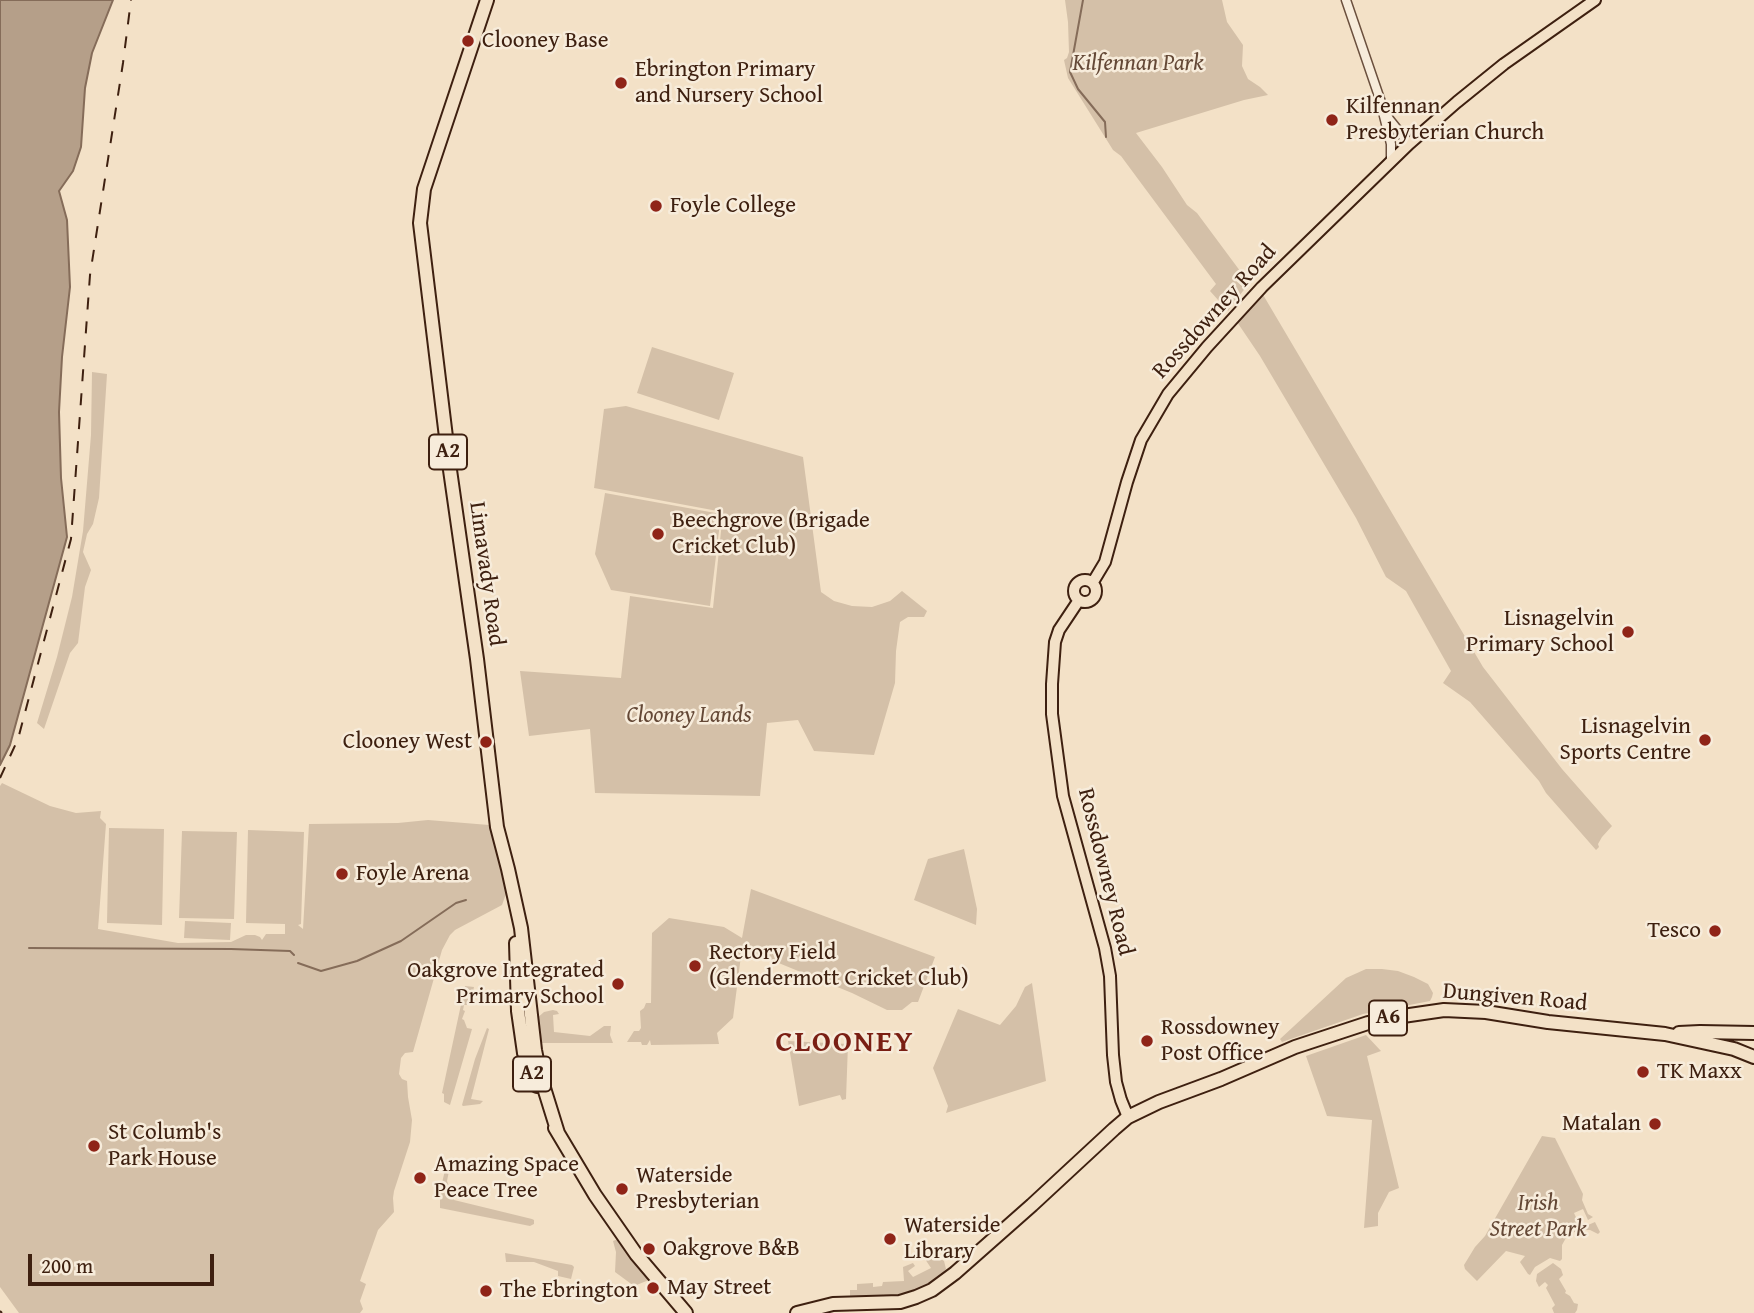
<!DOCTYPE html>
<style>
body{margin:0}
#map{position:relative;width:1754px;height:1313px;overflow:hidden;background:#f3e1c7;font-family:"Gentium Book Plus",serif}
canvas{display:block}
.scale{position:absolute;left:28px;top:1254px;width:186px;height:32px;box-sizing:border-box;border:4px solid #3e2010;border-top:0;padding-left:9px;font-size:21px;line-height:24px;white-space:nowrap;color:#3e2010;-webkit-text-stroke:5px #f7ecdb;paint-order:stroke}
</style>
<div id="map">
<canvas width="1754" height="1313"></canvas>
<div class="scale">200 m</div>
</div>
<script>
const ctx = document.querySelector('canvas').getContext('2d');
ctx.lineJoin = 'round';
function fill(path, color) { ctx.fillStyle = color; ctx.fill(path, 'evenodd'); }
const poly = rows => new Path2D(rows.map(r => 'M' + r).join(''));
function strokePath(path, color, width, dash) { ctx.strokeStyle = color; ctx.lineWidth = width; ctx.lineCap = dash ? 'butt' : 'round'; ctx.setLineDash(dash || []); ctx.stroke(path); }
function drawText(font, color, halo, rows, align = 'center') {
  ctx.font = font + ' "Gentium Book Plus",serif'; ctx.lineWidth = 5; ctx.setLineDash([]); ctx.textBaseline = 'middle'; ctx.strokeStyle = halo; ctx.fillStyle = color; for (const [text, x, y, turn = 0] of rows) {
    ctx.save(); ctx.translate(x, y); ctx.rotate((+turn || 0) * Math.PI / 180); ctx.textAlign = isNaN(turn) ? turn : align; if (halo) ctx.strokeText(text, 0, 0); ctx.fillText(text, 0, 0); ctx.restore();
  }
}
fill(poly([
 [1065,0,1222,0,1227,22,1243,45,1242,66,1248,79,1260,87,1268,95,1244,100,1136,133,1162,167,1187,205,1197,213,1249,283,1228,311,1210,291,1216,284,1138,179,1121,156,1113,150,1068,78,1064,60,1067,58,1069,52,1068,22],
 [1262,293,1483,667,1562,769,1612,826,1602,837,1598,844,1599,847,1596,850,1546,793,1539,781,1470,702,1443,683,1451,671,1406,591,1386,577,1356,518,1260,356,1235,319],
 [652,347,734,373,719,420,637,393],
 [92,372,107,374,99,498,93,524,87,534,83,552,91,570,85,587,78,643,70,653,44,729,37,723,57,657,72,597,83,531,91,435],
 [626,406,803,457,821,592,834,601,852,606,872,607,890,601,902,591,927,611,924,617,908,617,900,622,896,651,895,683,874,755,814,751,798,720,767,723,760,796,595,793,590,729,529,736,520,671,621,678,630,596,713,608,723,512,594,488,604,409],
 [605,493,721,514,710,606,611,590,595,554],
 [2,783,50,806,76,813,101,811,100,818,106,824,98,929,178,943,231,942,246,935,255,935,260,937,262,940,266,934,285,934,285,924,246,923,248,830,304,832,301,924,298,925,303,929,309,824,398,823,428,820,489,825,507,891,502,905,455,930,450,935,442,950,413,1052,405,1053,401,1058,399,1074,402,1079,407,1081,408,1097,412,1120,410,1142,394,1191,393,1198,394,1212,378,1230,360,1281,366,1284,360,1301,363,1309,360,1313,19,1313,0,1287,0,786],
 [109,828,164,829,162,925,107,923],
 [182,831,237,832,234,919,179,918],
 [964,849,977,909,976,925,914,900,928,859],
 [751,889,935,957,918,1002,912,1002,902,1010,887,1010,852,993,742,948,733,1018,717,1033,719,1044,651,1045,650,1040,647,1045,642,1045,641,1042,627,1042,634,1031,639,1031,641,1028,640,1011,644,1008,646,1003,651,1003,652,933,669,918,724,927,742,938],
 [185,921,231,923,230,940,184,938],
 [1366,969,1382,969,1398,971,1414,977,1428,984,1433,993,1432,997,1430,1001,1363,1014,1282,1042,1280,1039,1346,978],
 [1032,983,1046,1081,946,1113,948,1106,933,1068,958,1009,1000,1025,1016,1006,1025,987],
 [465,986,474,987,473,991,470,991,469,995,466,995,465,998,468,999,467,1005,464,1005,463,1010,465,1011,462,1019,464,1020,467,1028,472,1029,450,1105,444,1102,444,1094,442,1093],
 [553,1010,557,1011,559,1014,553,1015,554,1032,590,1036,604,1026,611,1026,610,1035,613,1043,538,1043,536,1019,544,1012],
 [487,1028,489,1029,488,1033,471,1099,483,1101,480,1104,463,1106,462,1105,475,1059],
 [1366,1035,1381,1051,1367,1056,1399,1188,1389,1192,1378,1213,1378,1226,1364,1228,1372,1120,1327,1116,1306,1056],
 [788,1041,848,1044,846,1099,842,1100,840,1095,799,1106],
 [1542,1136,1555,1138,1583,1194,1582,1200,1588,1214,1593,1217,1588,1220,1583,1209,1574,1213,1581,1228,1595,1222,1600,1232,1598,1234,1590,1230,1583,1230,1571,1233,1567,1236,1562,1245,1562,1259,1560,1261,1550,1258,1535,1267,1530,1275,1528,1274,1520,1262,1525,1256,1506,1251,1477,1281,1465,1269,1464,1265,1475,1247,1485,1236],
 [445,1170,449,1171,447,1181,454,1200,532,1219,534,1220,534,1224,530,1226,440,1208,440,1192],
 [618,1239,633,1261,649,1280,634,1286,615,1272,616,1252,613,1241],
 [505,1253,572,1265,574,1267,571,1279,558,1276,558,1271,534,1262,506,1262],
 [926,1253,933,1254,944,1261,946,1269,940,1276,920,1288,906,1294,850,1298,850,1290,857,1290,857,1284,873,1283,873,1287,882,1286,883,1282,904,1281,903,1267,913,1263,915,1266,908,1271,913,1277,931,1268,925,1259],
 [1553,1263,1561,1269,1563,1275,1559,1279,1566,1291,1565,1293,1570,1296,1574,1303,1578,1304,1577,1310,1575,1313,1554,1313,1552,1308,1555,1305,1546,1288,1548,1285,1545,1282,1539,1287,1536,1281,1537,1274]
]), '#d4c0a8');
const water = poly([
 [0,0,113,0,92,53,85,88,81,147,73,171,59,191,67,220,70,287,62,357,59,412,61,478,67,537,10,745,0,765,0,0]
]);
fill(water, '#b59f89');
strokePath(water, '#856c59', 2);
strokePath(poly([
 [1083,0,1070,72,1078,89,1105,122,1106,137],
 [29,948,231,949,290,951,294,955],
 [298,963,321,971,357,961,401,941,456,903,466,900]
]), '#856c59', 2);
const minor = poly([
 [1346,0,1383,108,1389,119,1409,144],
 [1383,112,1391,144,1391,161]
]);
const major = poly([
 '1074 591a11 11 0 1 1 22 0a11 11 0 1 1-22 0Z',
 [1093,582,1105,562,1127,482,1141,440,1168,394,1207,347,1262,287,1409,144,1457,102,1504,64,1595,0],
 [1079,600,1059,630,1055,642,1052,684,1052,714,1063,796,1105,948,1110,976,1113,1055,1116,1082,1121,1100,1128,1117]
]);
const highway = poly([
 [487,0,424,189,420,223,450,470,477,659,497,827,508,869,521,928,535,1050,540,1075,558,1133],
 [516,943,518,1011,524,1053,537,1086],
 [1679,1033,1700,1032,1754,1033],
 [555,1128,595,1195,636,1254,686,1313],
 [797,1313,833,1304,900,1302,916,1297,932,1290,955,1273,1032,1205,1114,1129,1128,1117,1159,1102,1221,1079,1295,1047,1368,1023,1396,1017,1444,1010,1486,1012,1548,1022,1665,1034,1734,1049,1754,1057]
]);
strokePath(minor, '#6b503e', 11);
strokePath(major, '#3e2010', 14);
strokePath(highway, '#3e2010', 16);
strokePath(minor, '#f7ecdb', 8);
strokePath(major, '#f3e1c7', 10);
strokePath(highway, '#f3e1c7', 12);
strokePath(poly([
 [0,778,18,739,71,539,90,275,123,63,131,0],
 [0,1311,2,1313]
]), '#3e2010', 2, [12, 12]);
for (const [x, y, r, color] of [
 [468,41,7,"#8f2418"],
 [621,83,7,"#8f2418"],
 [1332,120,7,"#8f2418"],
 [656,206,7,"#8f2418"],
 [658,534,7,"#8f2418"],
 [1628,632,7,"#8f2418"],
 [1705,740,7,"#8f2418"],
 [486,742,7,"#8f2418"],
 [342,874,7,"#8f2418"],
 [1715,931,7,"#8f2418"],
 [695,966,7,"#8f2418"],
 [618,984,7,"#8f2418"],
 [1147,1041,7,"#8f2418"],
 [1643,1072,7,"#8f2418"],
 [1655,1124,7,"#8f2418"],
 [94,1146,7,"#8f2418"],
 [420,1178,7,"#8f2418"],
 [622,1189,7,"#8f2418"],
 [890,1239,7,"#8f2418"],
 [649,1249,7,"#8f2418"],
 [653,1288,7,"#8f2418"],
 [486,1291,7,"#8f2418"]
]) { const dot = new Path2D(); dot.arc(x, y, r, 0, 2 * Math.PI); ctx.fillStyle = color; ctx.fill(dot); strokePath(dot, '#f7ecdb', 2.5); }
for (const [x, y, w] of [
 [448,452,38],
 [1388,1018,38],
 [532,1074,38]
]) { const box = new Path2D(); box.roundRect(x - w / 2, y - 17.5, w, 35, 5); ctx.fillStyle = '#f7ecdb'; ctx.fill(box); strokePath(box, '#3e2010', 2); }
drawText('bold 21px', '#3e2010', null, [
 ["A2",448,452],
 ["A6",1388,1018],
 ["A2",532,1074]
]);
drawText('23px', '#3e2010', '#f7ecdb', [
 ["Clooney Base",482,41],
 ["Ebrington Primary",635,70],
 ["and Nursery School",635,96],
 ["Kilfennan",1346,107],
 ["Presbyterian Church",1346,133],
 ["Foyle College",670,206],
 ["Beechgrove (Brigade",672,521],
 ["Cricket Club)",672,547],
 ["Lisnagelvin",1614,619,"right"],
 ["Primary School",1614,645,"right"],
 ["Lisnagelvin",1691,727,"right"],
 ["Sports Centre",1691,753,"right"],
 ["Clooney West",472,742,"right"],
 ["Foyle Arena",356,874],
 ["Tesco",1701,931,"right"],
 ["Rectory Field",709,953],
 ["(Glendermott Cricket Club)",709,979],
 ["Oakgrove Integrated",604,971,"right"],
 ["Primary School",604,997,"right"],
 ["Rossdowney",1161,1028],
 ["Post Office",1161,1054],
 ["TK Maxx",1657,1072],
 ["Matalan",1641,1124,"right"],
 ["St Columb's",108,1133],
 ["Park House",108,1159],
 ["Amazing Space",434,1165],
 ["Peace Tree",434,1191],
 ["Waterside",636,1176],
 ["Presbyterian",636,1202],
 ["Waterside",904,1226],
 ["Library",904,1252],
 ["Oakgrove B&B",663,1249],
 ["May Street",667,1288],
 ["The Ebrington",500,1291]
], 'left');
drawText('italic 23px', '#644836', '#f7ecdb', [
 ["Kilfennan Park",1138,64],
 ["Clooney Lands",689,716],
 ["Irish",1538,1204],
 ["Street Park",1538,1230]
]);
drawText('23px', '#3e2010', '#f7ecdb', [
 ["Rossdowney Road",1215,312,-48],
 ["Limavady Road",486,574,82],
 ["Rossdowney Road",1105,872,76],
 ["Dungiven Road",1515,998,5]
]);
ctx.letterSpacing = '2px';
drawText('bold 30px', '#7a1f14', '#f7ecdb', [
 ["CLOONEY",845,1043]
]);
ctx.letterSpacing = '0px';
</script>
